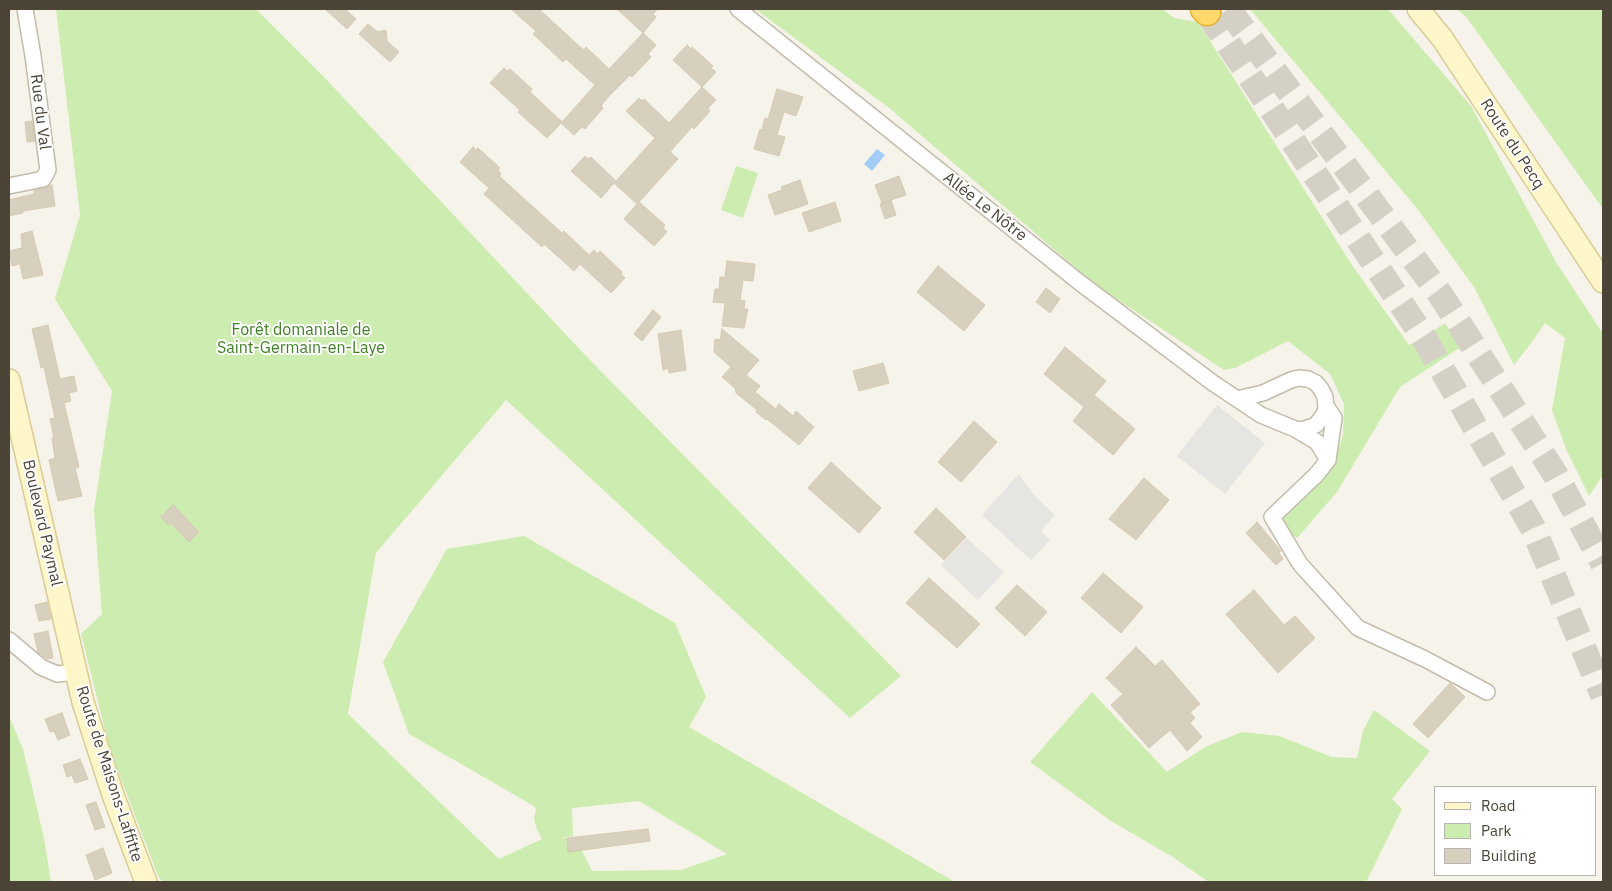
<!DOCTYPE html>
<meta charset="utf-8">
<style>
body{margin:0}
#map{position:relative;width:1612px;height:891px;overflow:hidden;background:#f6f3ea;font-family:"IBM Plex Sans",sans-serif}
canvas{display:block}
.frame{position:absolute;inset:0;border:10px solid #4b4437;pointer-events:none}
.legend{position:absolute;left:1434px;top:786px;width:162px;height:90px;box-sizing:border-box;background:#fff;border:1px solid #b7b4af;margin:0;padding:6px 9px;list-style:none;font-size:15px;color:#4b4437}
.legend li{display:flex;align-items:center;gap:10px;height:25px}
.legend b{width:25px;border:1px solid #b7b4af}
</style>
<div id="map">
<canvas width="1612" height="891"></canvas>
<div class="frame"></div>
<ul class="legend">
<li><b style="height:6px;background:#fff6ca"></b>Road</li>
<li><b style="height:14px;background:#cdecb0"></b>Park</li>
<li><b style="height:14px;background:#d8d0be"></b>Building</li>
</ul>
</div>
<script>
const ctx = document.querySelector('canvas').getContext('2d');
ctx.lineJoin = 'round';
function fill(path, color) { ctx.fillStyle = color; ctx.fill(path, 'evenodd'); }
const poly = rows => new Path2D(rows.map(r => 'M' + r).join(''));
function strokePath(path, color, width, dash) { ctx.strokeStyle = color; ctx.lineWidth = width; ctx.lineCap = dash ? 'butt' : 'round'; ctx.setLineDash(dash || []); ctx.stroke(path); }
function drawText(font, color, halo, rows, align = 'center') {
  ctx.font = font + ' "IBM Plex Sans",sans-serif'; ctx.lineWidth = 4; ctx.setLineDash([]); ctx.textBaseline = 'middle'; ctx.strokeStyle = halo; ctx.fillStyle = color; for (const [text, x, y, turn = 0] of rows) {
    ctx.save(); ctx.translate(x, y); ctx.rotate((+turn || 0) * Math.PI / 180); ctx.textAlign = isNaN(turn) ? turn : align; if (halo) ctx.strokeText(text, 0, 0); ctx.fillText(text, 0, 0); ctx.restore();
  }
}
fill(poly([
 [56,9,256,9,324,77,587,357,901,676,850,718,506,400,376,553,348,714,499,859,542,839,536,827,534,818,536,810,534,806,409,734,383,662,447,549,524,536,675,623,706,697,689,727,955,882,163,882,158,876,110,750,81,634,102,614,94,510,112,391,55,299,80,215],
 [639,801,727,854,681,870,592,871,576,838,560,838,573,836,572,808],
 [755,9,1162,9,1174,18,1198,22,1352,265,1409,345,1423,338,1445,323,1461,347,1400,387,1337,492,1297,538,1291,534,1283,518,1332,469,1343,435,1344,404,1330,374,1288,341,1235,368,1224,370,1097,286,888,107],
 [1250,9,1388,9,1471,106,1556,262,1603,334,1603,475,1589,496,1566,449,1552,410,1565,338,1545,323,1532,342,1514,365,1474,287,1419,211],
 [1457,9,1603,9,1603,209,1467,18],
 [736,166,758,173,743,218,721,210],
 [1092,692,1167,772,1205,747,1242,732,1279,736,1332,757,1357,758,1363,731,1374,710,1430,751,1392,799,1402,809,1366,882,1209,882,1171,856,1111,821,1030,762],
 [9,716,23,749,44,838,51,882,9,882]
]), '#cdecb0');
fill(poly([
 [1217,405,1265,443,1225,494,1177,456],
 [1019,474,1033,494,1055,515,1041,531,1050,540,1031,560,982,515],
 [967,538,1004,572,978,600,941,565]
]), '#e7e5e1');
fill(poly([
 [877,149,885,155,872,171,864,164]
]), '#a3cdf6');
const building = poly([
 [325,9,345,9,356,19,347,29,325,9],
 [511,9,539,9,579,46,584,50,586,47,609,69,643,33,656,45,648,54,651,57,632,77,630,75,608,97,601,106,603,108,585,129,582,127,574,135,561,123,547,138,518,112,520,110,490,83,504,68,507,71,510,69,532,89,530,92,562,122,595,85,566,59,563,62,533,34,536,31,511,9],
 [617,9,658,9,653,14,656,17,643,33,617,9],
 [368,24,378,32,386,30,387,41,399,52,390,62,359,34,368,24],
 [687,45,691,49,692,47,713,66,711,68,716,72,702,87,673,60,687,45],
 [702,87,716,100,708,108,710,111,694,129,692,127,670,152,678,159,639,202,665,225,663,228,667,232,654,246,624,219,637,204,614,183,601,198,571,171,585,156,588,159,591,157,616,181,655,138,626,111,639,98,642,101,644,99,669,123,702,87],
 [777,89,803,97,796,116,784,112,777,135,785,137,779,156,754,149,760,129,762,130,765,118,768,119,777,89],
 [32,121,35,141,27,142,25,122,32,121],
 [473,147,476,150,478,148,500,168,498,170,501,174,499,176,562,233,564,231,589,255,594,250,598,254,600,251,622,272,621,274,625,278,611,293,580,264,574,271,544,244,542,247,484,194,489,188,460,162,473,147],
 [899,176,906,195,882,203,875,185,899,176],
 [800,180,808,204,775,215,768,195,782,190,781,187,800,180],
 [52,185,55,206,23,211,23,213,9,216,9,200,34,194,34,191,52,185],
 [891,200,896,215,885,219,880,204,891,200],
 [835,202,841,221,809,232,802,213,835,202],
 [32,231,43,275,23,279,20,264,12,266,9,251,22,248,21,234,32,231],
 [727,261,755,264,753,281,743,280,740,300,745,301,744,309,748,309,744,328,722,326,725,303,713,302,715,289,719,289,720,277,725,277,727,261],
 [938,266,985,305,964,331,917,292,938,266],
 [1046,288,1060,299,1050,313,1036,302,1046,288],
 [653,310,661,317,642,341,634,334,653,310],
 [48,325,60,379,74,376,77,391,69,393,71,401,64,403,79,467,75,468,82,496,58,501,49,460,55,458,52,438,54,438,50,419,55,418,44,367,41,368,32,329,48,325],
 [722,329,759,360,746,375,760,386,755,392,776,409,779,404,793,416,796,411,814,427,799,445,767,419,766,420,756,412,757,410,736,393,735,388,722,377,731,367,714,352,715,339,720,340,722,329],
 [681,330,686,370,669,373,668,368,663,370,658,334,681,330],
 [1065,347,1106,381,1094,395,1135,429,1113,455,1073,421,1084,407,1044,374,1065,347],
 [883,363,889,383,859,391,853,371,883,363],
 [974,421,997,442,961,482,938,462,974,421],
 [831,462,881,508,859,533,808,488,831,462],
 [1144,478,1169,500,1136,540,1109,519,1144,478],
 [173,505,199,532,189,542,171,523,168,525,161,517,173,505],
 [936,508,966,537,944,560,914,532,936,508],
 [1257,522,1281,551,1279,553,1283,559,1276,565,1246,533,1257,522],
 [1103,573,1143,607,1121,633,1081,598,1103,573],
 [929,578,980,624,957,648,906,603,929,578],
 [1017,585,1047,612,1025,636,995,608,1017,585],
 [1254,590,1284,625,1295,616,1315,638,1278,673,1226,614,1254,590],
 [47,602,51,619,39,621,35,605,47,602],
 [48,631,53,658,47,659,38,652,34,634,48,631],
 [1136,647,1155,666,1162,660,1200,704,1190,712,1195,718,1190,723,1202,737,1187,751,1170,730,1149,748,1111,705,1123,694,1106,678,1136,647],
 [1450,683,1465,697,1428,738,1413,724,1450,683],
 [62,713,70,735,58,740,54,731,50,732,45,719,62,713],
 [80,759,88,779,75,783,72,775,67,777,63,765,80,759],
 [96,802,105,827,95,830,86,805,96,802],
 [648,829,650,841,568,852,567,838,648,829],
 [103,848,112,873,95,880,86,855,103,848]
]);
fill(building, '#d8d0be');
strokePath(building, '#d4c9b1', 1);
strokePath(poly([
 [1228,9,1440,294,1555,474,1603,563],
 [1207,12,1424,338,1533,528,1603,695]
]), '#d4d0c6', 26, [26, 13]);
const street = poly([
 [738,9,1079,282,1213,383,1261,415,1295,429,1302,430,1316,425,1325,413,1326,406,1325,397,1321,389,1316,383,1308,379,1299,378,1291,380,1263,393,1237,399],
 [9,186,43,179,48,170,33,56,25,9],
 [1326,406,1334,418,1328,460,1316,475,1272,517,1300,564,1358,628,1425,659,1487,692],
 [1295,429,1317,442,1328,460],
 [9,640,41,667,57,674,76,672]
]);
const secondary = poly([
 [1418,9,1442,38,1603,282],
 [9,380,83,702,113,795,146,882]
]);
const highway = poly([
 [1204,9,1207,12]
]);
strokePath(street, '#c2bcab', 18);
strokePath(secondary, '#d9cc97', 24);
strokePath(highway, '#e9b331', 29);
strokePath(street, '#fff', 15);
strokePath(secondary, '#fff6ca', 21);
strokePath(highway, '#ffd96b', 26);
drawText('16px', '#4b4437', '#fff', [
 ["Rue du Val",40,112,83],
 ["Route du Pecq",1512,144,57],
 ["Allée Le Nôtre",985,207,38],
 ["Boulevard Paymal",42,523,77],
 ["Route de Maisons-Laffitte",109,774,72]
]);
drawText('16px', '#418225', '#fff', [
 ["Forêt domaniale de",301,330],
 ["Saint-Germain-en-Laye",301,348]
]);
</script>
